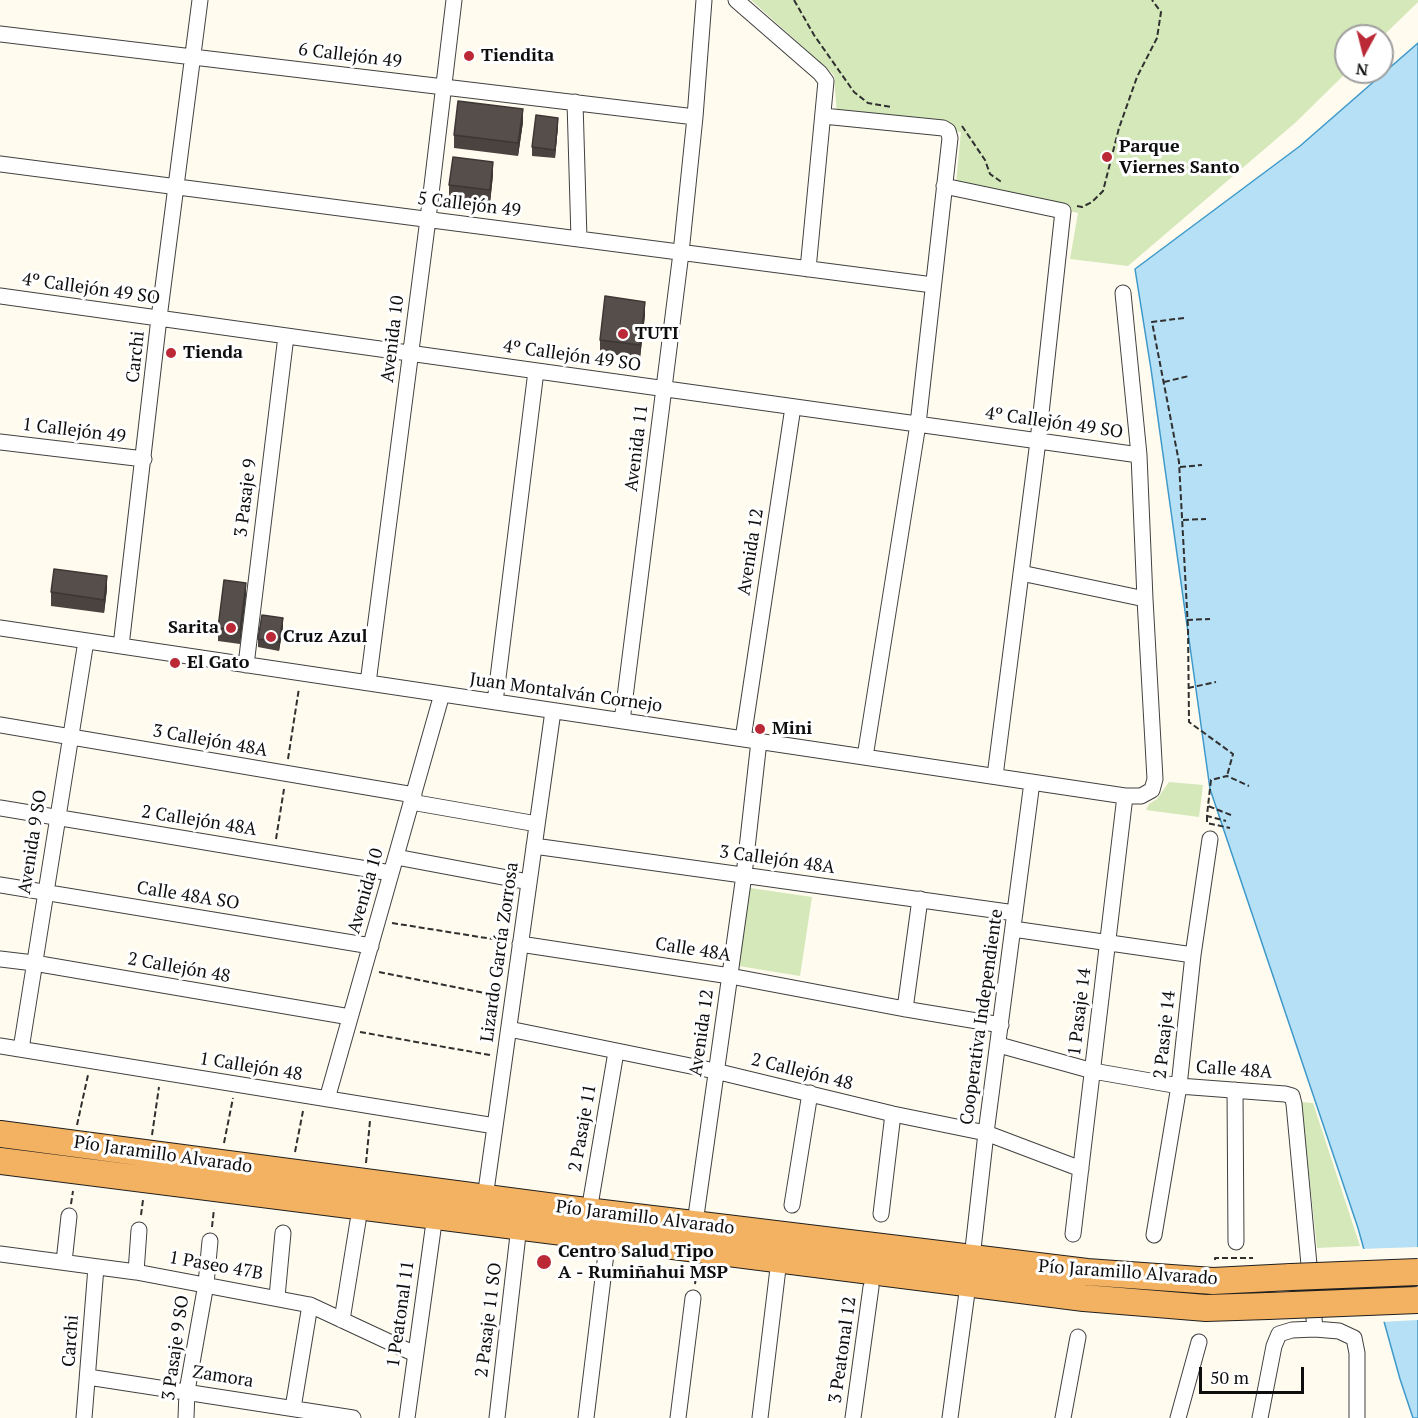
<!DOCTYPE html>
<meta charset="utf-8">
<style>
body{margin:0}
#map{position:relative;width:1418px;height:1418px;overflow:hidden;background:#fffbef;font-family:"PT Serif",serif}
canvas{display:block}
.north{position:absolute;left:1334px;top:24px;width:60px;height:60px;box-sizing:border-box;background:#fff;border:2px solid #9f9f9f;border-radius:50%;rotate:187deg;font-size:16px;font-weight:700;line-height:24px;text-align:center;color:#0e0e0e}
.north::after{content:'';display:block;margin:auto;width:21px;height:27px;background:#bb2937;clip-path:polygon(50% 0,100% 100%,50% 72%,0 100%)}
.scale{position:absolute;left:1199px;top:1367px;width:105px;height:27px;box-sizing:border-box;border:3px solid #0e0e0e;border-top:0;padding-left:8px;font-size:18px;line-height:21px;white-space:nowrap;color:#0e0e0e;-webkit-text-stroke:4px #fff;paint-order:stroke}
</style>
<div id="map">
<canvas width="1418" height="1418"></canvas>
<div class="north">N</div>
<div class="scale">50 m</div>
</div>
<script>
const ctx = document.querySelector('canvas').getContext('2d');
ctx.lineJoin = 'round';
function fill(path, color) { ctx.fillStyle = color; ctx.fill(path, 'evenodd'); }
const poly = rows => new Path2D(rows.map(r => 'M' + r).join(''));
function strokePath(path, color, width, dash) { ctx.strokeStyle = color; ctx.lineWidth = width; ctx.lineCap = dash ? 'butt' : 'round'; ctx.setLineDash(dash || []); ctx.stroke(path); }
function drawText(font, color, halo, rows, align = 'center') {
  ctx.font = font + ' "PT Serif",serif'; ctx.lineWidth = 6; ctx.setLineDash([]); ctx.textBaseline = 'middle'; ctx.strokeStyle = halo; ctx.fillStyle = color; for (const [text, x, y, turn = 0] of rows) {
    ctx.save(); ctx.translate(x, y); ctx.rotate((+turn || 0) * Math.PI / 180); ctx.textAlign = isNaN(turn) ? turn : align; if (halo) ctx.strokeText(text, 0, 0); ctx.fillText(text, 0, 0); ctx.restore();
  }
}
fill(poly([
 [751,0,1418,0,1418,2,1382,37,1346,36,1347,72,1295,123,1128,266,1070,259,1078,213,956,183,961,132,837,116,834,75],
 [1169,782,1203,785,1199,817,1146,810,1149,804,1157,799],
 [750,888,812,897,800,976,739,966],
 [1301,1102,1313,1103,1360,1246,1317,1248]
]), '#d4e8b9');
const water = poly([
 [1418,43,1418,1418,1413,1418,1400,1379,1358,1228,1210,789,1151,369,1135,269,1300,146,1418,43]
]);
fill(water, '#b5e0f5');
strokePath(water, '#3e99ca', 1.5);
fill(poly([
 [1418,1247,1418,1320,1381,1322,1360,1249]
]), '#fffbef');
const minor = poly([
 [736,0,820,73,826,81,808,269],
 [0,34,695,117],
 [575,102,579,239],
 [823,116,943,128,948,131,950,138,918,424,865,757],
 [0,164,933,285],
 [944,186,1063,211,1038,441,995,776],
 [0,296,1139,455],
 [0,442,144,459],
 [1021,573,1145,599],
 [0,628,1125,796,1141,796,1152,790,1155,779,1145,599,1139,455,1123,293],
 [121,646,159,318,200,0],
 [246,665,286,336],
 [368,683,428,219,454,0],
 [495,702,536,371],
 [622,721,681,253,695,117,704,0],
 [0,725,414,795],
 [743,739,793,407],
 [411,802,537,824],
 [0,808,391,873],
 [534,846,1015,913],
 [396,857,529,882],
 [0,885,371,946],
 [1013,929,1193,955],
 [520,944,730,976,905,1009,1001,1025],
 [0,959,34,963,350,1017],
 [905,1009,920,899],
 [509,1029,715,1071,893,1114,986,1133,1081,1169],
 [999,1045,1093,1071,1179,1086,1285,1094,1292,1096,1294,1104,1315,1329],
 [0,1046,495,1126],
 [21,1049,86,641],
 [1235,1090,1236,1242],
 [327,1099,442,694],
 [485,1198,553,711],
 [792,1205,810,1093],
 [589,1211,616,1052],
 [881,1214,893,1114],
 [695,1223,744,875,759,741],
 [1073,1234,1125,796],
 [1154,1235,1179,1086,1193,955,1210,839],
 [0,1254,136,1272,310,1305,415,1354],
 [972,1258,986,1133,1032,782],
 [64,1262,69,1216],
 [136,1272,139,1230],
 [277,1297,283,1233],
 [342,1320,358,1221],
 [88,1377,353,1418],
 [293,1408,310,1305],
 [84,1418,96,1267],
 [186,1418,187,1391,206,1284,210,1241],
 [407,1418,435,1215],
 [497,1418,519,1226],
 [586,1418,608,1237],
 [678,1418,693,1298],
 [760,1418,779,1260],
 [853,1418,871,1287],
 [950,1418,968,1285],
 [1063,1418,1078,1337],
 [1178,1418,1199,1342],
 [1260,1418,1274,1346,1279,1334,1292,1330,1315,1329,1339,1331,1354,1338,1357,1353,1357,1418]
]);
const trunk = poly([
 [0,1134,570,1209,1087,1272,1213,1281,1291,1277],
 [0,1161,1084,1298,1206,1308,1268,1306]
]);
strokePath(minor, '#414141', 17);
strokePath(trunk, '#1f1f1f', 28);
strokePath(poly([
 [794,0,814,35,854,92,868,103,891,107],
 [962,126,985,160,990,174,1003,183],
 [1077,206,1082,207,1092,202,1103,191,1119,128,1137,77,1157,38,1161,12,1152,0],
 [1184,318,1152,322,1179,462,1188,628,1189,722,1233,754,1227,776],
 [1164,382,1189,376],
 [1180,467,1202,465],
 [1183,520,1206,519],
 [1187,620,1210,619],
 [1188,688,1216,682],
 [288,759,299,688],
 [1208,806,1207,816,1226,821],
 [1231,815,1208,806,1211,780,1227,776,1249,786],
 [1207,816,1207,823,1230,828],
 [276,839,284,789],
 [392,923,505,941],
 [379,972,500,996],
 [360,1032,490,1055],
 [77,1125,88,1075],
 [152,1135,159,1087],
 [224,1143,233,1098],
 [295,1152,303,1111],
 [366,1163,370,1121],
 [71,1204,73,1191],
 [141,1215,143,1200],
 [212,1227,214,1209],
 [1215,1260,1215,1258,1253,1258],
 [695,1284,697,1269]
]), '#303030', 2, [6, 3]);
strokePath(minor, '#fff', 15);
strokePath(trunk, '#f3b262', 26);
const trunkBridge = poly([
 [1291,1277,1418,1272],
 [1268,1306,1418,1300]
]);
strokePath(trunkBridge, '#1f1f1f', 28, []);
strokePath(trunkBridge, '#f3b262', 26);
fill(poly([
 [523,122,518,156,454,148,454,135],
 [558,126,555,158,532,156,532,147],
 [493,175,490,203,449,198,449,185],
 [645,315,640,358,600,353,600,340],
 [107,589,104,613,51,606,51,592],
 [246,596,240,644,218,641,218,628],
 [283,627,279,651,258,647,258,639]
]), '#4a4340');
fill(poly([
 [523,109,523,122,518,156,518,143],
 [558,118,558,126,555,158,555,150],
 [493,162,493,175,490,203,490,190],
 [645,302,645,315,640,358,640,345],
 [107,576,107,589,104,613,104,600],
 [246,583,246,596,240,644,240,630],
 [283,618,283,627,279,651,279,642]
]), '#3c3734');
const building = poly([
 [458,101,523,109,518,143,454,135,458,101],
 [536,115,558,118,555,150,532,147,536,115],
 [453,157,493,162,490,190,449,185,453,157],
 [605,296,645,302,640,345,600,340,605,296],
 [54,569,107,576,104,600,51,592,54,569],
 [224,580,246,583,240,630,218,628,224,580],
 [262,615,283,618,279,642,258,639,262,615]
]);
fill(building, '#564e4a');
strokePath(building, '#3c3734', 1.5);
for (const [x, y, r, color] of [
 [469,56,6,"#bb2937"],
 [1107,157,6,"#bb2937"],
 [623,334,6,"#bb2937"],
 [171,353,6,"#bb2937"],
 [231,628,6,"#bb2937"],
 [271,637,6,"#bb2937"],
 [175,663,6,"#bb2937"],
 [760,729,6,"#bb2937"],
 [544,1262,8,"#bb2937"]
]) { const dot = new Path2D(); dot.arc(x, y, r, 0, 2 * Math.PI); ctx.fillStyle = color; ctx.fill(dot); strokePath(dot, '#fff', 2); }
drawText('18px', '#0e0e0e', '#fff', [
 ["6 Callejón 49",350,56,7],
 ["5 Callejón 49",469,205,7],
 ["4º Callejón 49 SO",91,289,8],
 ["Avenida 10",393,339,-83],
 ["4º Callejón 49 SO",572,356,8],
 ["Carchi",136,357,-84],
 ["4º Callejón 49 SO",1054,423,8],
 ["1 Callejón 49",74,431,7],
 ["Avenida 11",637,448,-83],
 ["3 Pasaje 9",246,498,-83],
 ["Avenida 12",751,552,-81],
 ["Juan Montalván Cornejo",566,693,8],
 ["3 Callejón 48A",210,741,10],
 ["2 Callejón 48A",199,821,9],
 ["Avenida 9 SO",33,842,-81],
 ["3 Callejón 48A",777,860,8],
 ["Avenida 10",366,891,-74],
 ["Calle 48A SO",188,896,9],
 ["Calle 48A",693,950,9],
 ["Lizardo García Zorrosa",500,952,-82],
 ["2 Callejón 48",179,968,10],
 ["1 Pasaje 14",1080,1012,-83],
 ["Cooperativa Independiente",982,1017,-82],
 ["Avenida 12",702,1033,-82],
 ["2 Pasaje 14",1165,1035,-84],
 ["1 Callejón 48",251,1067,9],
 ["Calle 48A",1234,1070,4],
 ["2 Callejón 48",802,1072,14],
 ["2 Pasaje 11",583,1128,-80],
 ["Pío Jaramillo Alvarado",163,1155,8],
 ["Pío Jaramillo Alvarado",645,1218,7],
 ["1 Paseo 47B",216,1266,10],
 ["Pío Jaramillo Alvarado",1128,1273,4],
 ["1 Peatonal 11",401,1314,-82],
 ["2 Pasaje 11 SO",489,1320,-83],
 ["Carchi",71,1341,-86],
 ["3 Pasaje 9 SO",176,1348,-82],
 ["3 Peatonal 12",843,1350,-82],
 ["Zamora",223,1377,9]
]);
drawText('bold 18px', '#0e0e0e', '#fff', [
 ["Tiendita",481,56],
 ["Parque",1119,147],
 ["Viernes Santo",1119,168],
 ["TUTI",635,334],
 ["Tienda",183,353],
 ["Sarita",219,628,"right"],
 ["Cruz Azul",283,637],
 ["El Gato",187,663],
 ["Mini",772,729],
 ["Centro Salud Tipo",558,1252],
 ["A - Rumiñahui MSP",558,1273]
], 'left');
</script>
